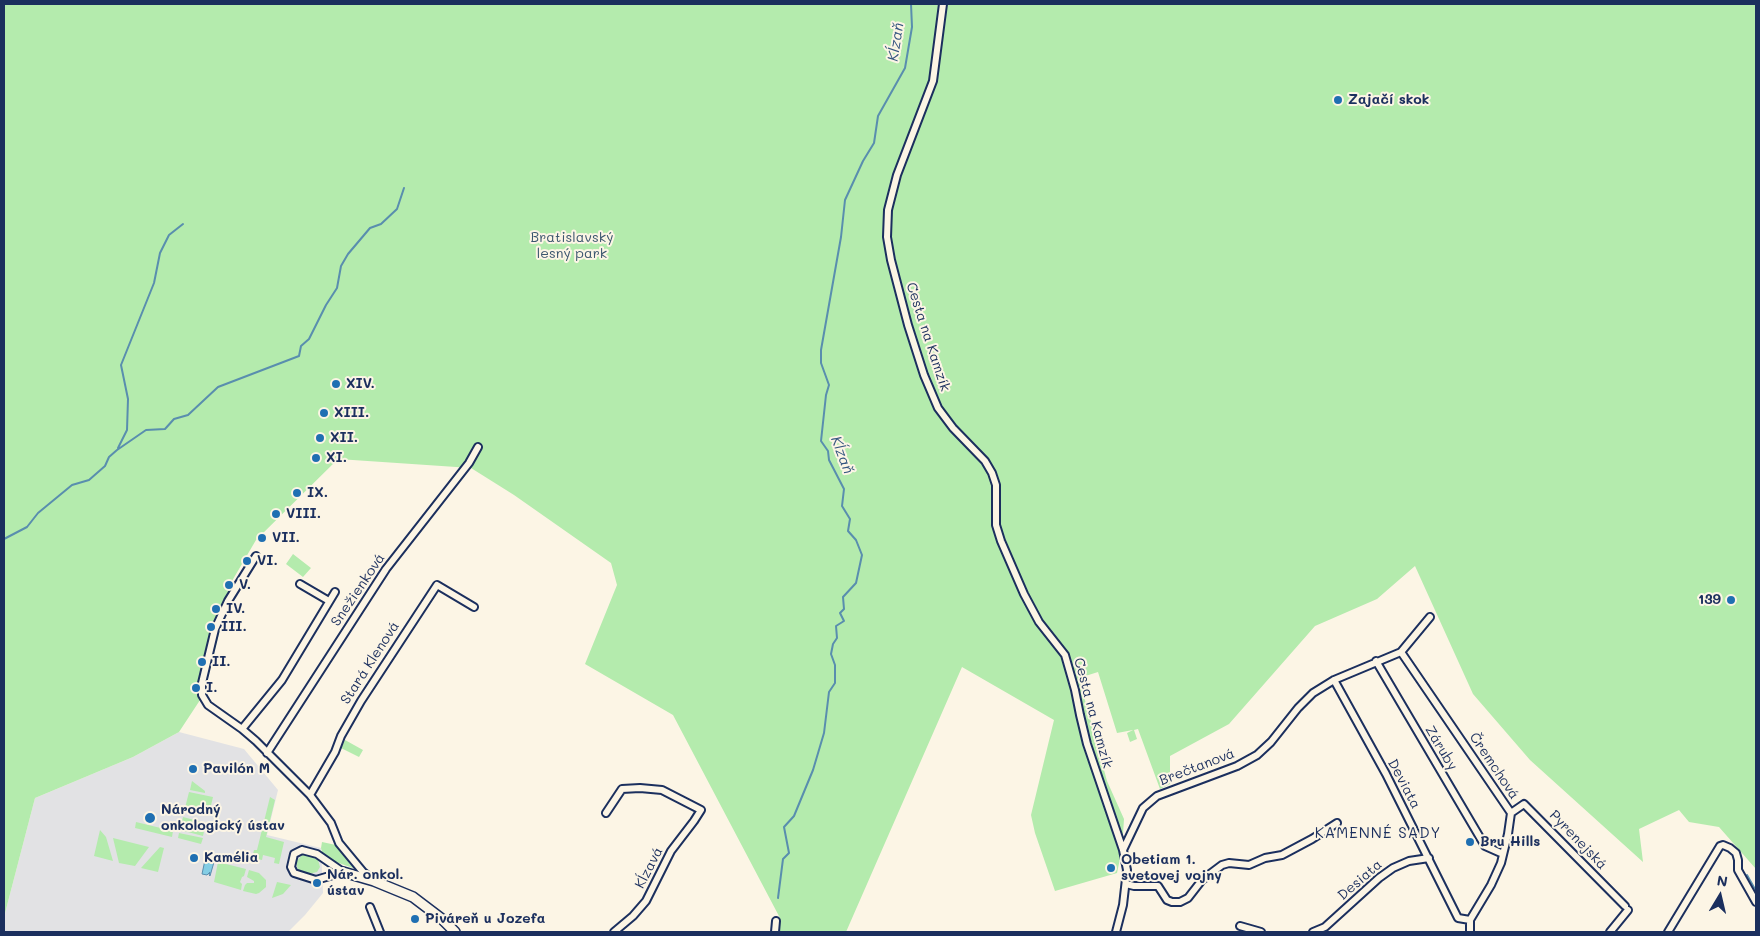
<!DOCTYPE html>
<meta charset="utf-8">
<style>
body{margin:0}
#map{position:relative;width:1760px;height:936px;overflow:hidden;background:#fcf5e5;font-family:Mali,sans-serif}
canvas{display:block}
.frame{position:absolute;inset:0;border:5px solid #1b2f5e;pointer-events:none}
.north{position:absolute;left:1695px;top:871px;width:50px;height:50px;-webkit-text-stroke:4px #fcf5e5;paint-order:stroke;rotate:9deg;font-size:14px;font-weight:700;line-height:20px;text-align:center;color:#1b2f5e}
.north::after{content:'';display:block;margin:auto;width:18px;height:22px;background:#1b2f5e;clip-path:polygon(50% 0,100% 100%,50% 72%,0 100%)}
</style>
<div id="map">
<canvas width="1760" height="936"></canvas>
<div class="frame"></div>
<div class="north">N</div>
</div>
<script>
const ctx = document.querySelector('canvas').getContext('2d');
ctx.lineJoin = 'round';
function fill(path, color) { ctx.fillStyle = color; ctx.fill(path, 'evenodd'); }
const poly = rows => new Path2D(rows.map(r => 'M' + r).join(''));
function strokePath(path, color, width, dash) { ctx.strokeStyle = color; ctx.lineWidth = width; ctx.lineCap = dash ? 'butt' : 'round'; ctx.setLineDash(dash || []); ctx.stroke(path); }
function drawText(font, color, halo, rows, align = 'center') {
  ctx.font = font + ' Mali,sans-serif'; ctx.lineWidth = 4; ctx.setLineDash([]); ctx.textBaseline = 'middle'; ctx.strokeStyle = halo; ctx.fillStyle = color; for (const [text, x, y, turn = 0] of rows) {
    ctx.save(); ctx.translate(x, y); ctx.rotate((+turn || 0) * Math.PI / 180); ctx.textAlign = isNaN(turn) ? turn : align; if (halo) ctx.strokeText(text, 0, 0); ctx.fillText(text, 0, 0); ctx.restore();
  }
}
fill(poly([
 [179,732,244,749,278,790,267,835,321,848,323,893,305,915,288,932,4,932,4,917,35,798,133,757]
]), '#e2e2e4');
fill(poly([
 [4,4,1756,4,1756,869,1719,827,1689,822,1679,810,1639,829,1643,862,1530,760,1473,694,1415,566,1377,599,1315,626,1229,724,1170,756,1170,784,1160,789,1138,729,1134,730,1137,739,1130,742,1127,733,1133,730,1117,733,1098,672,1079,678,1107,781,1124,819,1122,849,1117,873,1055,891,1035,833,1031,815,1054,720,962,667,846,932,776,932,780,918,673,715,585,664,617,585,611,563,514,495,471,468,338,459,256,540,232,581,204,694,179,732,133,757,35,798,4,917],
 [293,554,311,568,303,577,286,564],
 [345,740,363,750,359,757,341,748],
 [192,781,205,791,205,793,190,790],
 [189,792,213,797,209,814,185,808],
 [270,797,275,800,266,837,284,842,279,864,274,863,275,858,263,855,262,860,252,858,254,850,257,850],
 [183,817,206,823,203,836,180,830],
 [136,822,173,831,172,837,135,828],
 [100,830,106,837,113,861,94,856],
 [179,833,203,838,201,844,178,838],
 [113,838,149,847,135,866,119,863],
 [322,842,336,845,353,868,336,862,322,852,321,848],
 [160,847,164,848,158,872,141,868],
 [302,855,307,855,318,860,320,867,317,872,309,874,298,870,296,862],
 [218,862,246,869,244,876,242,877,240,882,242,884,241,890,214,882],
 [249,870,259,873,266,880,266,887,259,893,256,894,243,891,245,885,247,883,254,883,254,881,247,877],
 [277,882,291,885,283,894,272,898]
]), '#b4ebad');
const water = poly([
 [205,860,214,862,210,876,209,875,210,872,207,875,202,874,205,860]
]);
fill(water, '#83cde4');
strokePath(water, '#598eae', 1);
strokePath(poly([
 [118,448,127,430,128,399,121,365,154,283,160,253,169,235,183,224],
 [4,539,27,527,38,513,72,485,89,480,105,466,109,457,117,450,146,430,165,429,174,419,188,415,218,387,299,356,301,346,309,339,326,305,337,288,341,266,348,254,370,228,381,224,397,209,404,188],
 [1747,875,1756,891],
 [778,898,783,859,789,853,784,827,794,816,813,770,824,733,829,692,835,683,835,665,831,654,833,644,837,638,836,626,844,621,840,613,844,609,843,597,856,583,862,555,856,540,848,531,850,519,842,506,844,489,829,460,828,451,821,441,826,395,829,385,821,363,821,350,841,237,845,200,863,161,874,143,878,116,905,68,912,27,911,4]
]), '#598eae', 2);
const street = poly([
 [943,4,933,81,897,175,888,210,887,237,891,260,908,325,924,375,938,408,953,428,985,461,992,473,996,485,996,525,1001,541,1024,594,1039,622,1065,655,1075,690,1080,715,1087,744,1123,850,1127,870,1123,905,1116,932],
 [256,556,228,601,215,629,202,683,202,695,208,705,242,729,256,741,310,795,331,823,339,843,363,872,371,878],
 [300,584,329,601],
 [1401,652,1511,813,1508,834,1501,863,1491,885,1470,920,1470,932],
 [1376,661,1485,846,1503,854],
 [1334,680,1386,774,1458,918,1470,920],
 [242,729,282,680,335,592],
 [267,753,386,569,469,463,478,447],
 [310,795,335,752,341,736,361,701,437,585,474,607],
 [606,813,622,789,640,788,662,790,701,810,694,821,671,851,646,901,633,916,614,932],
 [1511,813,1524,804,1625,906],
 [302,850,317,854,343,872,316,880,294,873,291,867,294,854,302,850],
 [1123,850,1143,808,1157,796,1237,766,1257,755,1271,742,1298,708,1313,693,1334,680,1401,652,1430,617],
 [1126,884,1134,886,1158,886,1167,900,1172,902,1180,902,1188,898,1202,880,1222,865,1229,863,1249,865,1265,858,1282,855,1312,839,1337,823],
 [370,907,380,932],
 [1240,926,1261,932],
 [775,932,776,921],
 [1313,932,1325,927,1379,878,1393,868,1409,861,1429,858],
 [1610,932,1628,910],
 [1668,932,1720,846,1723,845,1730,848,1736,853,1738,860,1738,870,1756,902]
]);
const secondary = poly([
 [343,872,374,881,413,897,442,919,455,932]
]);
strokePath(street, '#1b2f5e', 10);
strokePath(secondary, '#1b2f5e', 12);
strokePath(street, '#fcf5e5', 6);
strokePath(secondary, '#fcf5e5', 9);
for (const [x, y, r, color] of [
 [1338,100,5,"#1f6fb2"],
 [336,384,5,"#1f6fb2"],
 [324,413,5,"#1f6fb2"],
 [320,438,5,"#1f6fb2"],
 [316,458,5,"#1f6fb2"],
 [297,493,5,"#1f6fb2"],
 [276,514,5,"#1f6fb2"],
 [262,538,5,"#1f6fb2"],
 [247,561,5,"#1f6fb2"],
 [229,585,5,"#1f6fb2"],
 [1731,600,5,"#1f6fb2"],
 [216,609,5,"#1f6fb2"],
 [211,627,5,"#1f6fb2"],
 [202,662,5,"#1f6fb2"],
 [196,688,5,"#1f6fb2"],
 [193,769,5,"#1f6fb2"],
 [150,818,6,"#1f6fb2"],
 [1470,842,5,"#1f6fb2"],
 [194,858,5,"#1f6fb2"],
 [1111,868,5,"#1f6fb2"],
 [317,883,5,"#1f6fb2"],
 [415,919,5,"#1f6fb2"]
]) { const dot = new Path2D(); dot.arc(x, y, r, 0, 2 * Math.PI); ctx.fillStyle = color; ctx.fill(dot); strokePath(dot, '#fcf5e5', 2); }
drawText('bold 14px', '#1b2f5e', '#fcf5e5', [
 ["Zajačí skok",1348,100],
 ["XIV.",346,384],
 ["XIII.",334,413],
 ["XII.",330,438],
 ["XI.",326,458],
 ["IX.",307,493],
 ["VIII.",286,514],
 ["VII.",272,538],
 ["VI.",257,561],
 ["V.",239,585],
 ["139",1721,600,"right"],
 ["IV.",226,609],
 ["III.",221,627],
 ["II.",212,662],
 ["I.",206,688],
 ["Pavilón M",203,769],
 ["Národný",161,810],
 ["onkologický ústav",161,826],
 ["Bru Hills",1480,842],
 ["Kamélia",204,858],
 ["Obetiam 1.",1121,860],
 ["svetovej vojny",1121,876],
 ["Nár. onkol.",327,875],
 ["ústav",327,891],
 ["Piváreň u Jozefa",425,919]
], 'left');
drawText('14px', '#3a556e', '#fcf5e5', [
 ["Bratislavský",572,238],
 ["lesný park",572,254]
]);
drawText('14px', '#1b2f5e', '#fcf5e5', [
 ["Cesta na Kamzík",928,337,72],
 ["Snežienková",358,590,-56],
 ["Stará Klenová",370,663,-57],
 ["Cesta na Kamzík",1093,713,75],
 ["Záruby",1441,748,59],
 ["Čremchová",1494,766,56],
 ["Brečtanová",1197,767,-21],
 ["Deviata",1404,784,62],
 ["Pyrenejská",1578,840,46],
 ["Kĺzavá",649,868,-63],
 ["Desiata",1360,880,-41]
]);
drawText('italic 15px', '#355680', '#fcf5e5', [
 ["Kĺzaň",896,42,-81],
 ["Kĺzaň",842,455,69]
]);
ctx.letterSpacing = '1px';
drawText('15px', '#1b2f5e', '#fcf5e5', [
 ["KAMENNÉ SADY",1378,833]
]);
ctx.letterSpacing = '0px';
</script>
